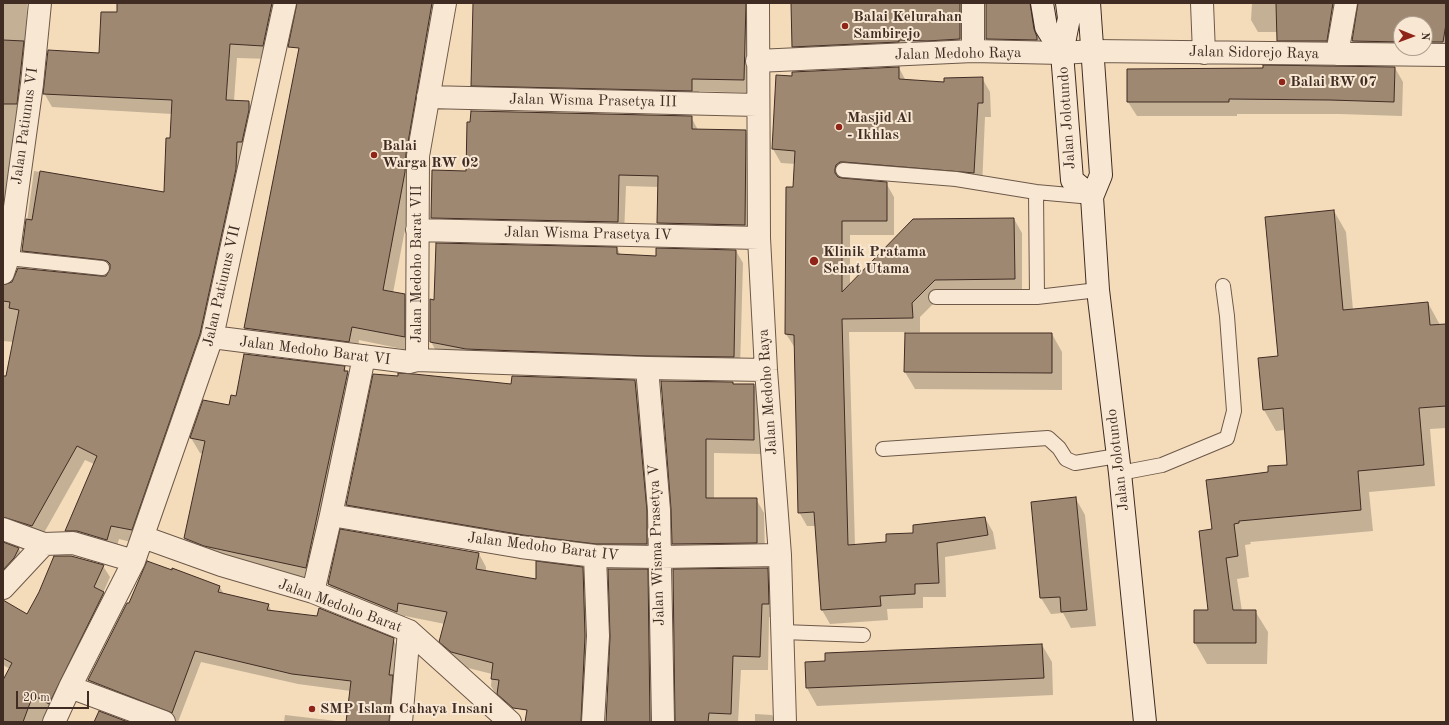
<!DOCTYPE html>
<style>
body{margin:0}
#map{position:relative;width:1449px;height:725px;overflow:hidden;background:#f4dcbb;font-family:"Old Standard TT",serif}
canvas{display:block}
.frame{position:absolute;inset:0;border:4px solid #402c23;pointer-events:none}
.north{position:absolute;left:1393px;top:16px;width:40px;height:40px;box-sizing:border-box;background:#f8e8d3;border:1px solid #ae9d8d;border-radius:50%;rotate:91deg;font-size:11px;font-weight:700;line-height:16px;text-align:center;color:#402c23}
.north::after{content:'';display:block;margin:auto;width:14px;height:18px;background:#8f2418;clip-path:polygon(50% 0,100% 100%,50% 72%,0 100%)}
.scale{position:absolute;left:16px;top:691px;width:73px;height:18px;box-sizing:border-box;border:2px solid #402c23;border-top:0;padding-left:5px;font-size:12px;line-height:14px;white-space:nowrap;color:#402c23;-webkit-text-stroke:3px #f8e8d3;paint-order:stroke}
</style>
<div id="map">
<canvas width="1449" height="725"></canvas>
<div class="frame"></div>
<div class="north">N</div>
<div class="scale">20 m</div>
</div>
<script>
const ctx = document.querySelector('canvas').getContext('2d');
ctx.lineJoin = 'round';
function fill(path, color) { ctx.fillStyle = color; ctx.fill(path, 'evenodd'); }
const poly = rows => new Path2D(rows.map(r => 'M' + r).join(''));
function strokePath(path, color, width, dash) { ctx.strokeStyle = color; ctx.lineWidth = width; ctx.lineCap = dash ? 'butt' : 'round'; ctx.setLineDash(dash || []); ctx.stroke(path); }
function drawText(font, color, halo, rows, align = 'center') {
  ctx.font = font + ' "Old Standard TT",serif'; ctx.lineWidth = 4; ctx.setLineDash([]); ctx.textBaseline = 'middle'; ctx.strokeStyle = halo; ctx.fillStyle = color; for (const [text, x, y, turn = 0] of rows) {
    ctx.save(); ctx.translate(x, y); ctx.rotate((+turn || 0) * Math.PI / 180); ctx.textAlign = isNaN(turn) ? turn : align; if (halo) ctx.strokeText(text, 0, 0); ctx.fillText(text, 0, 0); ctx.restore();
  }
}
fill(poly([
 [3,3,27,3,26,48,3,270],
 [118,3,281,3,271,59,237,58,234,101,249,102,257,116,207,348,139,544,119,539,115,553,74,544,66,531,94,464,85,460,40,540,3,533,3,382,7,377,14,342,3,341,3,286,105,277,110,273,31,265,23,251,34,171,165,193,172,114,52,107,44,93,100,54,118,13],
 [308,3,441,3,413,187,393,293,404,295,412,309,412,351,359,340,357,355,253,342,245,328],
 [475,3,748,3,751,93,699,91,699,103,480,98,472,85],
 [792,3,973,3,968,54,801,61,793,47],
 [986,3,1040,3,1036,18,1040,42,993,50,986,39],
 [1252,3,1349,3,1333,53,1285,52,1278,40,1278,32,1258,32,1251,20],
 [1357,3,1446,3,1446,54,1360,53,1353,41,1359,4],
 [1401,24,1425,24,1425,48,1401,48],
 [899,68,906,81,945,83,982,78,990,92,991,117,985,117,982,187,847,176,845,180,886,183,894,197,894,235,850,235,850,285,1014,219,1022,233,1022,293,943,294,920,317,920,332,849,332,855,546,887,543,914,534,985,518,993,532,996,549,945,557,946,597,923,597,923,608,887,609,888,620,830,624,822,610,816,526,807,526,799,512,795,348,786,334,787,188,794,188,796,164,781,163,773,149,793,77],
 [1395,68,1403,82,1402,116,1339,114,1237,114,1237,116,1137,116,1128,102],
 [691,117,698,130,745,131,752,143,751,237,665,235,658,223,659,187,626,186,624,234,439,229,432,218,467,172],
 [1334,211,1346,232,1353,310,1428,303,1440,325,1446,325,1446,428,1430,429,1435,486,1369,492,1373,531,1250,542,1251,544,1245,545,1249,577,1237,579,1242,611,1255,611,1268,632,1267,664,1207,664,1195,643,1209,611,1213,530,1270,473,1288,466,1285,430,1276,431,1264,410,1279,357],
 [617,248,621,256,657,257,736,251,743,263,740,369,438,354,431,342,436,302],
 [906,334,1052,334,1062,352,1062,390,915,389,905,372],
 [344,367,356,387,314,582,193,553,185,538,203,454,200,453,191,438,204,402,230,406],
 [635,381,642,394,654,557,354,517,347,505],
 [662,382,754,385,762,399,761,454,714,453,714,499,756,499,764,513,765,557,681,558,673,544,672,509],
 [1076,499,1085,515,1096,626,1071,628,1063,613,1051,614,1041,598,1032,503],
 [341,530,479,554,486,567,486,571,537,580,582,568,590,582,589,722,526,722,538,634,508,709,499,700,491,686,492,674,460,666,448,655,440,641,445,624,405,616,404,625,337,598,329,584],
 [3,543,19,549,27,563,3,592],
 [103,566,110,577,103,593,110,604,51,722,3,722,3,682,10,669,3,665,3,631],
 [767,569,775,582,776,618,769,617,768,670,741,670,738,722,676,722],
 [647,570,655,584,657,722,607,722],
 [219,586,224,594,268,604,272,612,393,639,399,650,397,703,391,703,388,722,347,722,351,691,298,684,201,662,178,722,95,691,89,680],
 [1042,645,1052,662,1053,695,817,706,807,688,806,663],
 [755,714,772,715,776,722,755,722],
 [285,715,345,722,284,722]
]), '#0003');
const building = poly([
 [117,3,272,3,263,46,230,44,226,100,249,101,249,110,242,142,237,142,236,169,200,334,132,530,111,526,107,540,77,531,65,531,97,456,77,446,32,526,3,517,3,376,6,376,19,310,9,308,10,302,3,301,3,285,12,282,18,268,101,276,106,276,110,269,110,264,107,261,103,260,22,251,26,219,32,220,40,171,164,192,166,138,170,138,172,100,43,94,48,50,99,53,101,12,117,12,117,3],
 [297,3,432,3,406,154,405,172,383,290,405,294,405,337,352,327,349,342,244,328,299,48,288,47,297,3],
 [473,3,746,3,744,80,692,79,692,91,471,86,473,3],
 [791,3,960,3,960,39,927,41,899,40,899,42,792,47,791,3],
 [986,3,1030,3,1034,29,1037,37,1037,40,986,39,986,3],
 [1276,3,1333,3,1327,41,1277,41,1276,3],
 [1358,3,1446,3,1446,24,1443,42,1425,42,1425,24,1401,24,1401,42,1352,41,1358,3],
 [3,40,24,41,17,104,3,104,3,40],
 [1263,65,1395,67,1394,102,1330,100,1229,99,1229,102,1127,102,1127,69,1263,68,1263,65],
 [899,67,899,79,944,82,944,78,983,77,983,103,978,103,974,173,844,162,840,162,836,165,835,169,835,173,838,177,842,178,887,182,887,221,842,221,842,292,913,219,1014,218,1015,279,935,280,912,303,913,318,842,319,848,545,886,542,886,534,913,533,913,525,985,517,988,535,937,543,939,583,915,584,915,594,880,596,881,606,821,610,814,512,798,513,794,335,785,334,786,187,793,187,795,151,772,149,776,75,792,76,792,72,899,67],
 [471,111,692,116,692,129,746,130,745,225,657,223,658,176,619,175,618,222,431,218,432,170,466,171,467,122,470,122,471,111],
 [1334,210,1343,310,1428,302,1430,325,1446,324,1446,406,1419,408,1424,465,1358,471,1361,510,1239,521,1239,523,1234,524,1238,556,1226,558,1233,610,1256,610,1256,643,1194,643,1194,610,1208,610,1199,531,1212,529,1206,480,1268,472,1268,466,1287,465,1283,408,1263,410,1258,358,1278,356,1265,217,1334,210],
 [436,243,617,247,617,254,656,256,656,248,736,250,734,357,647,356,466,349,430,342,430,299,434,300,436,243],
 [905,333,1052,333,1052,373,904,372,905,333],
 [244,354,345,366,344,371,348,371,306,568,204,546,184,538,205,441,190,438,203,400,229,405,231,395,236,396,244,354],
 [398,373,414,374,511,384,512,376,635,380,647,511,647,544,596,544,523,535,346,505,373,374,398,376,398,373],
 [661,381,733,382,733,384,754,384,754,440,706,439,706,498,757,498,757,543,672,544,671,509,661,381],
 [1076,497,1087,610,1061,612,1060,597,1040,598,1031,502,1076,497],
 [340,529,479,553,476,569,536,579,536,561,583,567,585,636,581,722,525,722,527,710,513,708,497,694,499,680,491,679,493,663,451,652,439,642,447,612,398,603,397,612,328,584,340,529],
 [3,542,19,548,14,558,3,570,3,542],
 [54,556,71,556,104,565,94,587,104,592,49,704,33,695,23,722,3,722,3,680,12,663,3,658,3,600,27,614,39,592,54,556],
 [147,561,172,570,172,568,220,586,218,592,269,604,267,610,317,616,319,608,394,638,389,675,393,675,389,722,346,722,351,681,292,674,195,651,172,713,88,680,127,603,129,603,147,561],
 [768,568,769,604,762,604,760,657,733,656,731,714,709,713,708,722,675,722,673,569,768,568],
 [608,569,648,569,650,722,606,722,610,637,608,569],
 [1042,644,1044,678,806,688,805,662,825,661,825,653,1042,644],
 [99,711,128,722,94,722,99,711]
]);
fill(building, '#9e8872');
strokePath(building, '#402c23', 1);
const lane = poly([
 [843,170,956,179,1036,192,1092,197],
 [8,258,102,268],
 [936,297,1037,297,1036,192],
 [1037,297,1098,290],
 [883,449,1048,438,1059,448,1066,459,1075,463,1117,456],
 [1120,473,1162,465,1227,438,1234,411,1227,316,1223,286],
 [783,632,863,635]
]);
const street = poly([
 [758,3,759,238,766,370,780,555,785,722],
 [1202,3,1204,53],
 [973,51,973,3],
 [1337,54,1346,3],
 [757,61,973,51,1062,53,1093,51,1446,55],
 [428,97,757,105],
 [417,230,759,238],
 [3,273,8,258,32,84,40,3],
 [212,337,409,362,417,360,647,368,766,370],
 [417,360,418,156,445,3],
 [647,368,659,510,663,722],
 [331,515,521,547,595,556,659,557,780,555],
 [3,529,44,544,73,543,134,561],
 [143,537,221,565,313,592,409,631,510,722],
 [3,588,44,544],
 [313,592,331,515,364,357],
 [70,687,164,722],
 [54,722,70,687,134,561,212,337,285,3],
 [401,722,409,631],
 [593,722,598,636,595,556]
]);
const secondary = poly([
 [1042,3,1046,27,1062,53],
 [1067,3,1069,18,1062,53,1072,180,1092,197],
 [1089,3,1101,175,1092,197,1098,290,1120,473,1145,722]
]);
strokePath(lane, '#6d5849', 16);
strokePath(street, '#6d5849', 24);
strokePath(secondary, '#402c23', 24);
strokePath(lane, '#f8e8d3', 14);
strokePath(street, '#f8e8d3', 22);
strokePath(secondary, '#f8e8d3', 22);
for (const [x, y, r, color] of [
 [845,26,4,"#8f2418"],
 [1282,82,4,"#8f2418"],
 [839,127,4,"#8f2418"],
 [374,155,4,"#8f2418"],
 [814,261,5,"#8f2418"],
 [312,709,4,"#8f2418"]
]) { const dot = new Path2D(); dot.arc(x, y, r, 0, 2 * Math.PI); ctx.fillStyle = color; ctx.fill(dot); strokePath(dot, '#f8e8d3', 1.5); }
drawText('bold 15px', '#402c23', '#f8e8d3', [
 ["Balai Kelurahan",853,17],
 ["Sambirejo",853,34],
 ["Balai RW 07",1290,82],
 ["Masjid Al",847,118],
 ["- Ikhlas",847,135],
 ["Balai",382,146],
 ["Warga RW 02",382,163],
 ["Klinik Pratama",823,252],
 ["Sehat Utama",823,269],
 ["SMP Islam Cahaya Insani",320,709]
], 'left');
drawText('15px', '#402c23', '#f8e8d3', [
 ["Jalan Sidorejo Raya",1254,53,1],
 ["Jalan Medoho Raya",958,54,-1],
 ["Jalan Wisma Prasetya III",593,101,1],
 ["Jalan Jolotundo",1067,118,-94],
 ["Jalan Patiunus VI",25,126,-82],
 ["Jalan Wisma Prasetya IV",588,234,1],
 ["Jalan Medoho Barat VII",417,264,-90],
 ["Jalan Patiunus VII",222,286,-77],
 ["Jalan Medoho Barat VI",315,351,7],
 ["Jalan Medoho Raya",768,392,-94],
 ["Jalan Jolotundo",1118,460,-97],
 ["Jalan Wisma Prasetya V",657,545,-92],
 ["Jalan Medoho Barat IV",543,547,7],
 ["Jalan Medoho Barat",340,606,20]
]);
</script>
